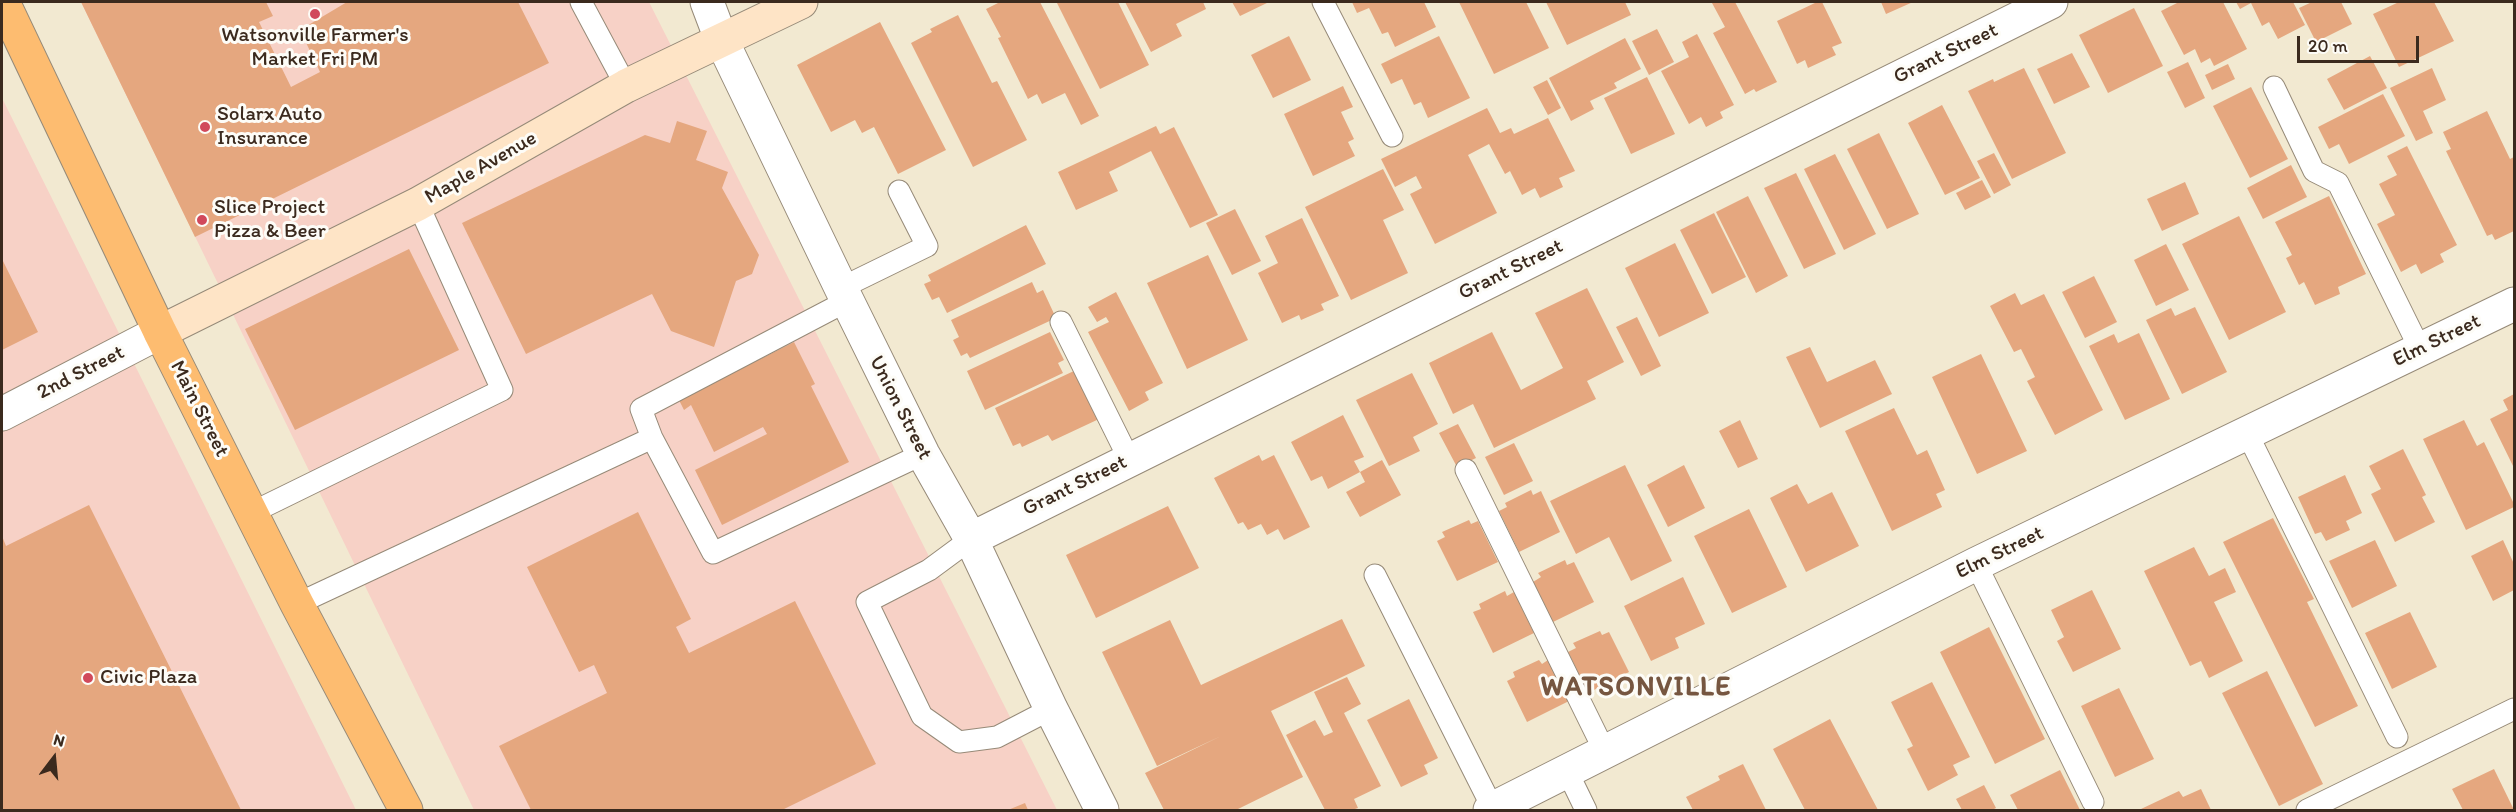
<!DOCTYPE html>
<style>
body{margin:0}
#map{position:relative;width:2516px;height:812px;overflow:hidden;background:#f2e9d1;font-family:Itim,sans-serif}
canvas{display:block}
.frame{position:absolute;inset:0;border:3px solid #3b2a1e;pointer-events:none}
.north{position:absolute;left:24px;top:728px;width:60px;height:60px;-webkit-text-stroke:4px #fdfcf7;paint-order:stroke;rotate:16deg;font-size:16px;font-weight:700;line-height:24px;text-align:center;color:#3b2a1e}
.north::after{content:'';display:block;margin:auto;width:21px;height:27px;background:#3b2a1e;clip-path:polygon(50% 0,100% 100%,50% 72%,0 100%)}
.scale{position:absolute;left:2297px;top:36px;width:122px;height:27px;box-sizing:border-box;border:3px solid #3b2a1e;border-top:0;padding-left:8px;font-size:18px;line-height:21px;white-space:nowrap;color:#3b2a1e;-webkit-text-stroke:4px #fdfcf7;paint-order:stroke}
</style>
<div id="map">
<canvas width="2516" height="812"></canvas>
<div class="frame"></div>
<div class="north">N</div>
<div class="scale">20 m</div>
</div>
<script>
const ctx = document.querySelector('canvas').getContext('2d');
ctx.lineJoin = 'round';
function fill(path, color) { ctx.fillStyle = color; ctx.fill(path, 'evenodd'); }
const poly = rows => new Path2D(rows.map(r => 'M' + r).join(''));
function strokePath(path, color, width, dash) { ctx.strokeStyle = color; ctx.lineWidth = width; ctx.lineCap = dash ? 'butt' : 'round'; ctx.setLineDash(dash || []); ctx.stroke(path); }
function drawText(font, color, halo, rows, align = 'center') {
  ctx.font = font + ' Itim,sans-serif'; ctx.lineWidth = 6; ctx.setLineDash([]); ctx.textBaseline = 'middle'; ctx.strokeStyle = halo; ctx.fillStyle = color; for (const [text, x, y, turn = 0] of rows) {
    ctx.save(); ctx.translate(x, y); ctx.rotate((+turn || 0) * Math.PI / 180); ctx.textAlign = isNaN(turn) ? turn : align; if (halo) ctx.strokeText(text, 0, 0); ctx.fillText(text, 0, 0); ctx.restore();
  }
}
fill(poly([
 [81,2,649,2,1057,810,474,810],
 [2,98,356,810,2,810]
]), '#f7d1c6');
fill(poly([
 [81,2,266,2,273,16,259,22,291,87,320,72,300,30,347,2,518,2,549,63,195,237],
 [1000,2,1040,2,1099,116,1081,125,1065,93,1042,104,1037,94,1028,99,998,38,1001,37,986,9],
 [1061,2,1118,2,1149,65,1100,89,1057,3],
 [1125,2,1203,2,1206,9,1176,24,1182,36,1151,52],
 [1232,2,1269,2,1240,16],
 [1352,2,1424,2,1436,27,1395,47,1388,32,1382,34,1369,8,1357,13],
 [1459,2,1526,2,1549,48,1494,74],
 [1546,2,1625,2,1631,15,1567,45],
 [1716,2,1735,2,1777,82,1756,92,1754,89,1745,94,1713,33,1725,27,1712,3],
 [1817,2,1822,2,1842,43,1832,47,1836,55,1808,68,1805,60,1797,64,1777,21],
 [1881,2,1913,2,1886,14],
 [2179,2,2223,2,2247,49,2214,66,2210,58,2201,63,2195,49,2184,55,2161,11],
 [2236,2,2293,2,2305,25,2278,39,2269,22,2262,26,2251,3,2240,9],
 [2312,2,2341,2,2352,24,2316,42,2299,8],
 [2399,2,2434,2,2454,41,2399,67,2373,14],
 [2134,8,2163,66,2108,93,2079,35],
 [958,15,992,83,997,81,1027,140,973,167,911,43,932,32,930,29],
 [880,22,946,150,898,174,874,127,862,133,855,120,831,132,797,65],
 [1657,29,1674,62,1649,75,1632,41],
 [1697,34,1734,105,1720,112,1723,118,1706,127,1701,117,1689,124,1661,71,1689,57,1682,42],
 [1289,36,1311,80,1273,98,1251,55],
 [1439,36,1470,98,1428,118,1421,102,1414,105,1402,79,1391,84,1381,64],
 [1625,38,1641,69,1614,83,1617,88,1590,101,1594,109,1571,121,1549,78],
 [2072,53,2090,87,2054,104,2037,69],
 [2370,56,2387,88,2344,110,2327,79],
 [2188,62,2205,98,2185,108,2167,72],
 [2228,64,2235,79,2212,90,2205,75],
 [2024,68,2066,153,2012,179,1968,91,1993,79,1994,82],
 [2432,68,2446,100,2423,111,2433,133,2416,141,2390,88],
 [1647,77,1675,134,1631,154,1604,98],
 [1547,80,1561,108,1548,115,1533,87],
 [1343,86,1353,107,1341,112,1354,139,1348,142,1355,156,1313,176,1284,114],
 [2251,87,2288,159,2250,178,2213,106],
 [2383,94,2405,136,2349,164,2339,144,2329,149,2318,127],
 [1942,105,1980,178,1945,195,1908,123],
 [1487,108,1500,133,1511,128,1514,134,1548,118,1575,171,1559,178,1563,187,1540,198,1535,188,1522,195,1510,171,1505,174,1489,144,1468,155,1497,213,1435,244,1410,194,1422,188,1416,176,1395,187,1381,159],
 [2487,111,2510,159,2514,157,2514,231,2495,240,2492,234,2487,236,2446,151,2451,149,2443,132],
 [677,121,707,131,696,160,728,172,722,188,759,255,752,274,736,281,714,347,671,331,652,294,526,354,462,223,645,135,670,143],
 [1156,126,1160,134,1174,127,1218,215,1190,228,1151,151,1109,172,1118,191,1076,210,1058,172],
 [1879,133,1919,214,1887,229,1847,149],
 [2407,146,2457,245,2440,254,2444,262,2421,274,2416,264,2401,272,2377,224,2395,215,2379,184,2397,175,2387,156],
 [1994,153,2011,185,1994,194,1977,161],
 [1835,154,1876,234,1844,250,1804,169],
 [2291,165,2307,197,2263,219,2247,188],
 [1383,169,1404,210,1383,220,1408,273,1351,300,1305,207],
 [1796,173,1836,254,1804,269,1764,188],
 [1982,180,1991,197,1965,210,1956,193],
 [2185,182,2199,214,2162,231,2147,199],
 [1748,196,1788,276,1756,293,1716,212],
 [2329,196,2366,274,2338,287,2340,294,2315,305,2304,282,2299,285,2286,258,2292,255,2275,222],
 [1235,209,1261,261,1232,275,1206,223],
 [1714,213,1746,277,1712,294,1680,230],
 [2239,216,2286,312,2229,340,2182,244],
 [1302,218,1339,296,1321,304,1324,310,1301,320,1299,315,1282,323,1258,273,1278,263,1265,236],
 [1026,225,1046,264,947,313,939,297,932,300,924,284,931,281,928,275],
 [1675,243,1709,313,1659,337,1625,268],
 [2166,244,2189,290,2156,306,2134,260],
 [409,249,459,350,295,430,245,329],
 [1208,255,1248,340,1187,369,1147,283],
 [2,259,38,332,2,350],
 [2094,276,2117,322,2085,338,2062,292],
 [1032,282,1037,293,1043,290,1056,318,970,358,967,353,961,356,953,340,959,337,951,320],
 [1587,288,1624,362,1587,381,1596,399,1494,448,1473,404,1453,414,1429,363,1492,332,1521,390,1563,368,1535,313],
 [1116,292,1163,383,1145,392,1149,400,1129,411,1088,332,1109,322,1106,317,1097,322,1088,307],
 [2015,293,2021,305,2044,294,2103,410,2055,435,2027,381,2035,377,2021,349,2014,352,1990,306],
 [2195,307,2227,372,2182,394,2146,320,2171,308,2175,316],
 [1637,317,1661,366,1641,376,1616,327],
 [1050,332,1064,360,1058,363,1063,373,985,410,967,371],
 [2139,333,2170,399,2125,420,2089,346,2114,334,2118,343],
 [794,342,815,384,811,386,849,462,722,525,695,470,767,434,763,427,714,452,691,405,684,410,679,400],
 [1810,347,1827,382,1875,360,1892,394,1820,428,1786,357],
 [1981,354,2027,451,1977,474,1932,377],
 [1076,370,1099,419,1052,441,1048,435,1022,447,1020,443,1013,446,995,408],
 [1412,373,1438,424,1413,437,1420,451,1389,466,1356,400],
 [2514,394,2514,468,2490,419,2508,410,2503,400],
 [1894,408,1917,455,1927,450,1945,490,1936,494,1942,507,1892,531,1845,431],
 [1343,415,1364,457,1354,461,1360,472,1328,489,1322,476,1311,481,1291,442],
 [1740,420,1758,459,1738,468,1719,431],
 [2464,420,2477,446,2484,442,2514,504,2514,507,2466,530,2423,439],
 [1458,424,1476,458,1457,467,1439,433],
 [1514,443,1533,481,1504,495,1485,457],
 [2403,449,2426,495,2422,497,2435,522,2395,542,2371,494,2381,489,2369,466],
 [1259,455,1262,461,1274,455,1310,527,1284,540,1278,529,1267,535,1261,524,1248,530,1243,522,1238,524,1214,478],
 [1382,460,1401,495,1360,517,1346,492,1365,482,1360,472],
 [1625,465,1672,561,1631,581,1609,537,1576,554,1550,501],
 [1684,465,1705,508,1668,527,1647,485],
 [2345,475,2362,513,2346,521,2350,530,2326,541,2321,532,2315,534,2298,497],
 [1797,484,1808,504,1832,492,1859,546,1806,572,1770,498],
 [1531,490,1533,495,1541,491,1560,532,1519,552,1499,511,1507,507,1505,503],
 [89,505,241,810,2,810,2,536,6,546],
 [1168,506,1199,568,1096,618,1066,555],
 [1749,509,1787,587,1732,613,1694,536],
 [638,512,691,619,676,627,689,653,795,601,876,764,782,810,531,810,499,746,607,693,594,665,579,672,527,567],
 [2273,518,2314,599,2307,602,2358,706,2315,727,2223,542],
 [1469,520,1471,524,1478,521,1498,562,1457,581,1437,541,1445,537,1442,532],
 [2375,540,2397,586,2352,608,2329,561],
 [2503,540,2514,564,2514,590,2493,601,2471,556],
 [2194,547,2209,576,2225,568,2236,592,2214,602,2243,661,2209,678,2201,661,2190,666,2144,571],
 [1565,560,1567,565,1574,562,1594,602,1553,622,1533,582,1541,577,1538,573],
 [1683,577,1705,624,1675,638,1679,648,1651,661,1624,606],
 [2092,590,2121,649,2073,672,2057,641,2064,637,2051,610],
 [1505,591,1507,596,1514,592,1534,633,1493,653,1473,612,1481,609,1479,604],
 [2410,612,2437,667,2392,689,2365,633],
 [1342,619,1365,666,1271,711,1303,777,1236,810,1164,810,1145,773,1221,736,1157,766,1102,652,1170,620,1201,685],
 [1989,627,2045,739,1995,764,1940,652],
 [1600,631,1602,635,1609,632,1629,672,1588,693,1568,652,1576,648,1573,643],
 [1539,660,1542,664,1548,660,1569,701,1527,722,1507,681,1515,677,1513,672],
 [2267,671,2323,784,2279,806,2222,693],
 [1347,677,1361,704,1344,713,1381,786,1354,799,1358,808,1352,810,1325,810,1286,735,1315,720,1324,736,1333,732,1314,692],
 [1932,682,1970,757,1953,765,1958,775,1928,791,1907,749,1913,746,1891,702],
 [2119,688,2154,759,2115,777,2081,706],
 [1409,699,1438,758,1424,765,1428,774,1401,787,1367,720],
 [1830,719,1878,810,1805,810,1773,749],
 [1743,764,1766,810,1693,810,1686,797,1720,780,1718,776],
 [2494,769,2514,810,2463,810,2452,789],
 [2060,770,2080,810,2018,810,2010,795],
 [1984,785,1996,808,1992,810,1962,810,1956,799],
 [2201,789,2211,810,2142,810,2141,809,2179,791,2183,797],
 [1025,803,1028,810,1008,810]
]), '#e5a77f');
const lane = poly([
 [581,2,626,86],
 [1323,2,1392,136],
 [2274,87,2314,171,2338,183,2420,349],
 [841,288,927,246,899,191],
 [847,301,641,409,652,438,713,553,923,454],
 [1061,322,1129,459],
 [2247,433,2397,737],
 [1466,470,1605,752],
 [251,513,502,390,418,204],
 [971,539,929,570,867,602,922,716,959,742,997,737,1051,709],
 [1976,564,2093,802],
 [1375,575,1493,809],
 [297,604,652,438],
 [1567,771,1586,810],
 [2307,810,2514,709]
]);
const street = poly([
 [707,2,721,39,841,288,923,454,971,539,1051,709,1102,810],
 [2,414,160,332],
 [971,539,2051,2],
 [1490,810,1976,564,2514,304]
]);
const secondary = poly([
 [160,332,418,204,626,86,801,2]
]);
const primary = poly([
 [3,2,160,332,297,604,406,810]
]);
strokePath(lane, '#968a78', 23);
strokePath(street, '#968a78', 35);
strokePath(secondary, '#968a78', 35);
strokePath(primary, '#968a78', 35);
strokePath(lane, '#fff', 21);
strokePath(street, '#fff', 33);
strokePath(secondary, '#fee4c6', 33);
strokePath(primary, '#fdbc70', 33);
for (const [x, y, r, color] of [
 [315,14,6,"#d1495b"],
 [205,127,6,"#d1495b"],
 [202,220,6,"#d1495b"],
 [88,678,6,"#d1495b"]
]) { const dot = new Path2D(); dot.arc(x, y, r, 0, 2 * Math.PI); ctx.fillStyle = color; ctx.fill(dot); strokePath(dot, '#fdfcf7', 2); }
drawText('21px', '#3b2a1e', '#fdfcf7', [
 ["Watsonville Farmer's",315,36,"center"],
 ["Market Fri PM",315,60,"center"],
 ["Solarx Auto",217,115],
 ["Insurance",217,139],
 ["Slice Project",214,208],
 ["Pizza & Beer",214,232],
 ["Civic Plaza",100,678]
], 'left');
drawText('21px', '#3b2a1e', '#fdfcf7', [
 ["Grant Street",1946,54,-26],
 ["Maple Avenue",481,168,-30],
 ["Grant Street",1511,270,-26],
 ["Elm Street",2437,341,-26],
 ["2nd Street",81,373,-27],
 ["Union Street",900,408,63],
 ["Main Street",199,409,63],
 ["Grant Street",1075,486,-26],
 ["Elm Street",2000,553,-26]
]);
ctx.letterSpacing = '1.5px';
drawText('bold 27px', '#765640', '#fdfcf7', [
 ["WATSONVILLE",1636,688]
]);
ctx.letterSpacing = '0px';
</script>
